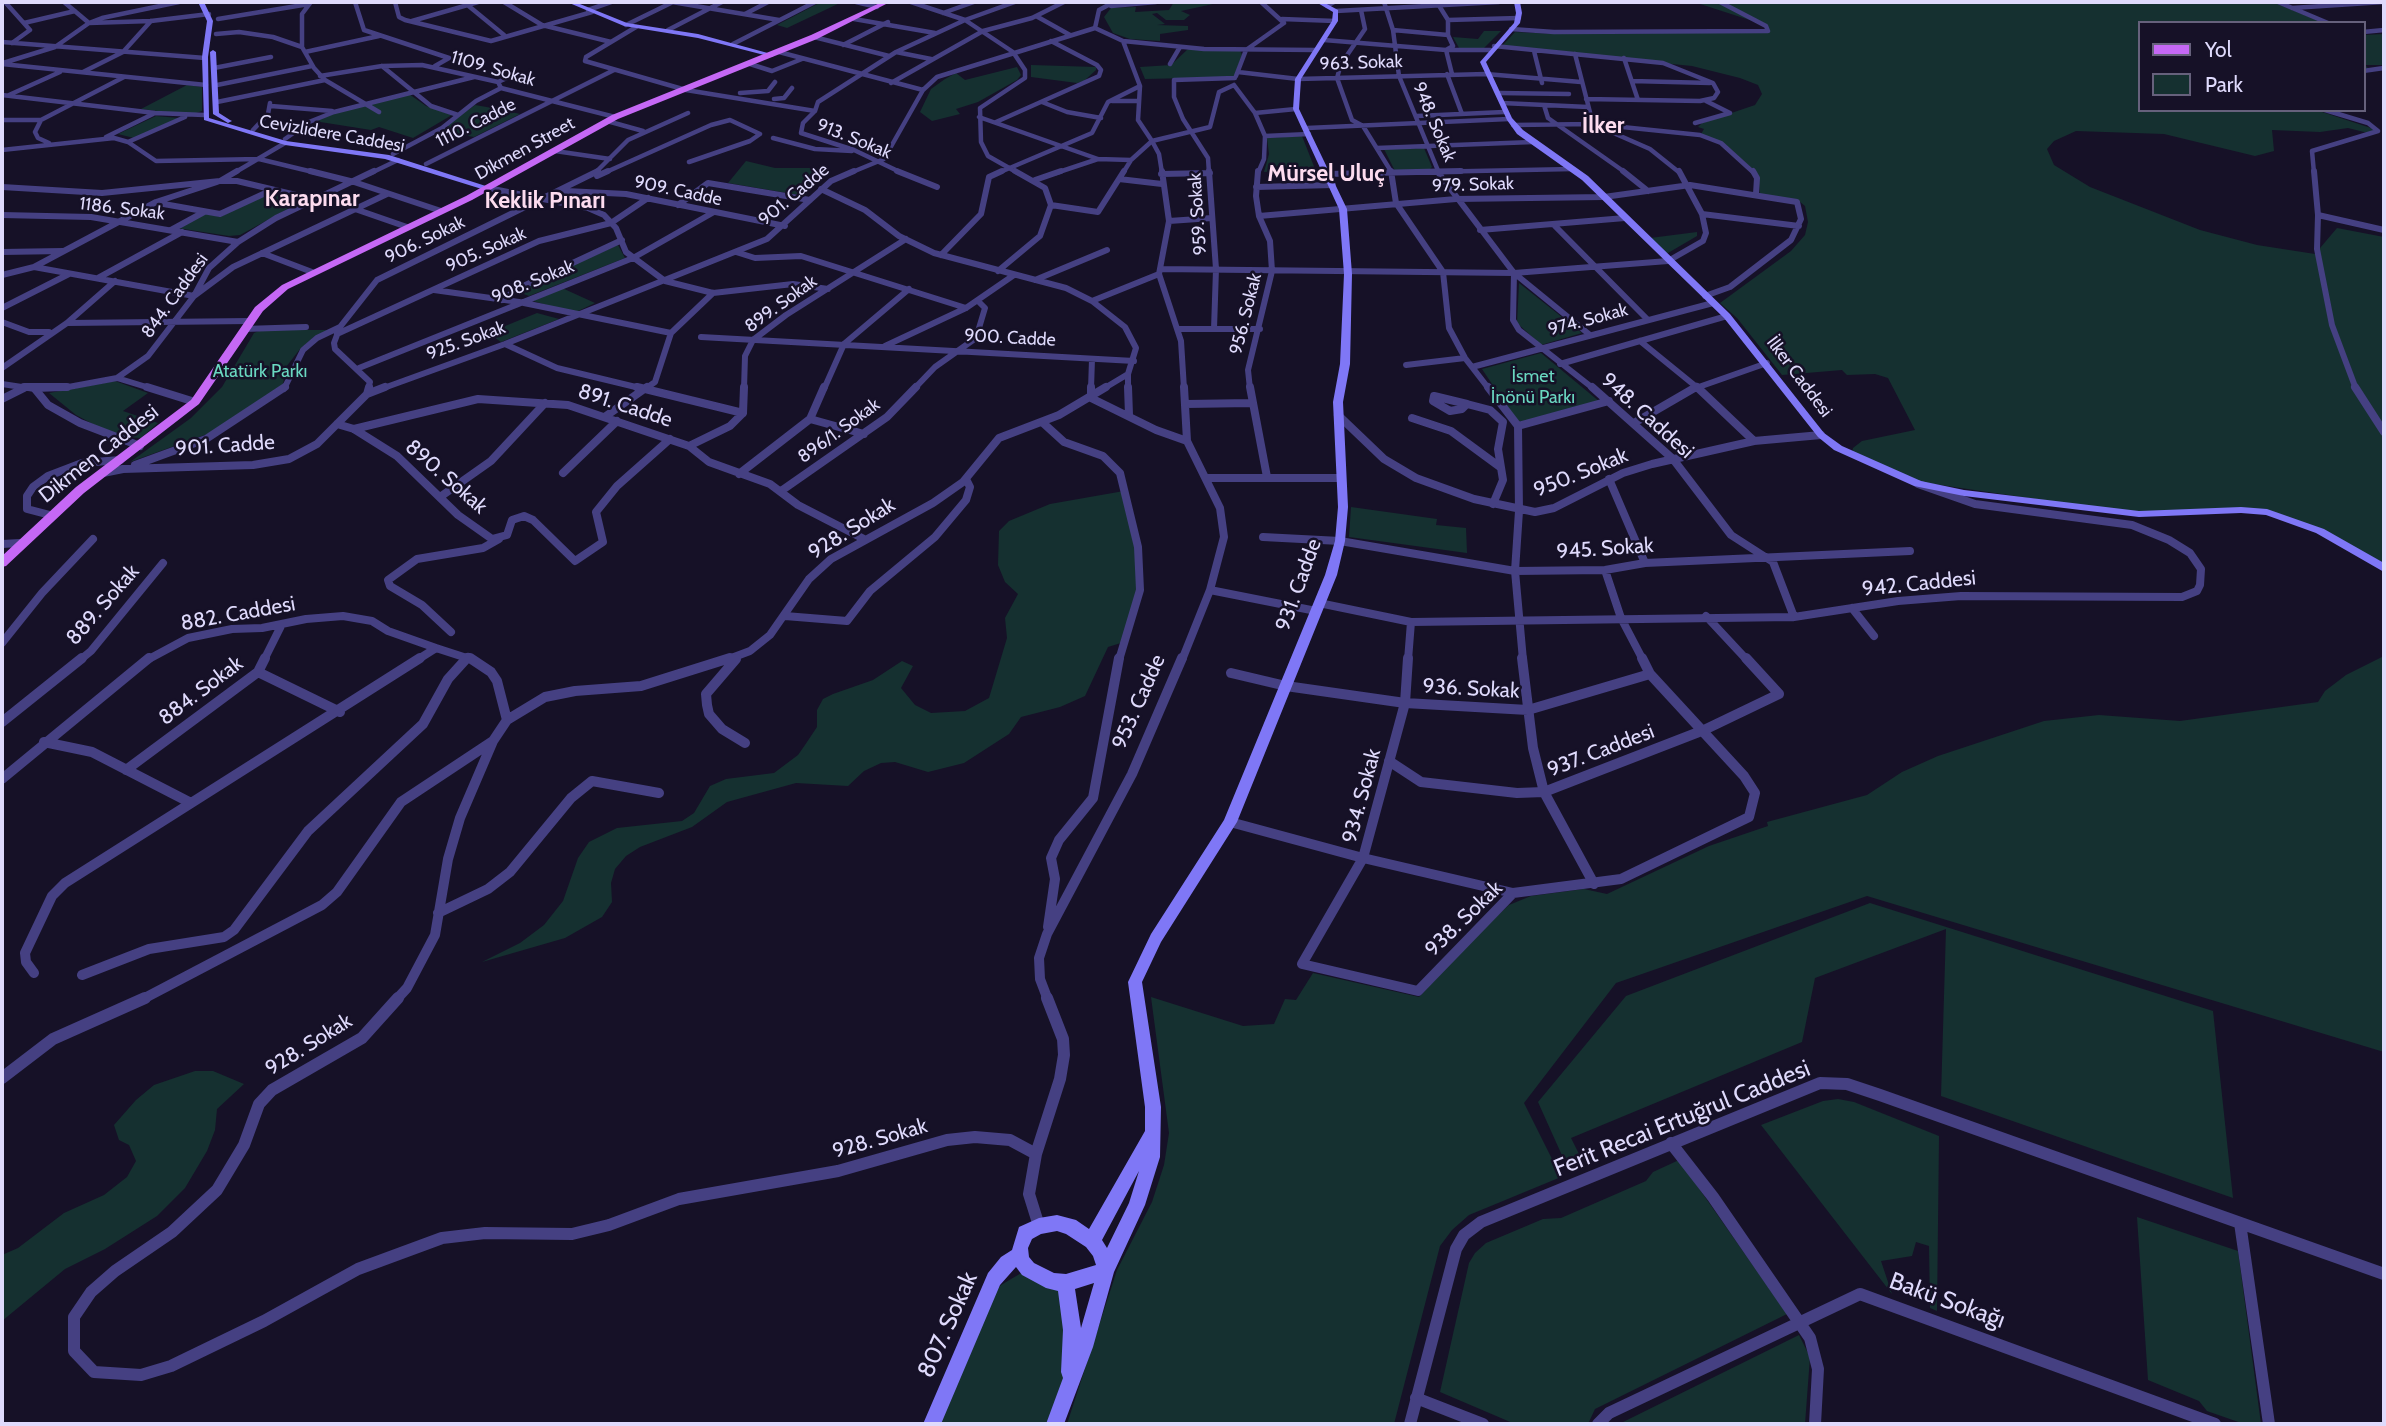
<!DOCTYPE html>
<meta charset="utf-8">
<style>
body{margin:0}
#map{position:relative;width:2386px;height:1426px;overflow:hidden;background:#161127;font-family:Cabin,sans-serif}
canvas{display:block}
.frame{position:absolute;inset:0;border:4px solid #dfdafc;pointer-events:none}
.legend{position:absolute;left:2138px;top:21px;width:228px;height:91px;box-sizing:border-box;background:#161127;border:2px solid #66617c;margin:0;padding:9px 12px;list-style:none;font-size:21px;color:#dfdafc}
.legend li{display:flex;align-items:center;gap:14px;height:35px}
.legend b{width:35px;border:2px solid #66617c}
</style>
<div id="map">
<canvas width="2386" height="1426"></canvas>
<div class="frame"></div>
<ul class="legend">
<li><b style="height:9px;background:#c568f5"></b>Yol</li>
<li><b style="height:19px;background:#153030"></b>Park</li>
</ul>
</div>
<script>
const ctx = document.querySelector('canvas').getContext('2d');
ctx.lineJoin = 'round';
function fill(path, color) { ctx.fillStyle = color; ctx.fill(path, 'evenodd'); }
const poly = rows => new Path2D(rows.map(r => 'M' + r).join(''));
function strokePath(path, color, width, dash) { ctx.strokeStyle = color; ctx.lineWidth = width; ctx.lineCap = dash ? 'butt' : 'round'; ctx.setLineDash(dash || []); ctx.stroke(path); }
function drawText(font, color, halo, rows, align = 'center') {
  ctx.font = font + ' Cabin,sans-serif'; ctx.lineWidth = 5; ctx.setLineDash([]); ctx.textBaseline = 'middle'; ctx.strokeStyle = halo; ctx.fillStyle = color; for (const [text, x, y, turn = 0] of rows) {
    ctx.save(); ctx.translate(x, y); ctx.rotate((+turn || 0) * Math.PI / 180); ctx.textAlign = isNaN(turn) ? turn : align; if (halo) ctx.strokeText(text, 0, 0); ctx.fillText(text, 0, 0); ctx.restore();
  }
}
fill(poly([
 [821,2,842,2,787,28,777,25],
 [1174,2,1222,2,1181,11,1190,15,1184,20,1166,20,1157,13,1152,14,1165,24,1157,25,1188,26,1188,30,1160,34,1160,41,1130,39,1113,33,1104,17,1111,8,1136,7,1135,12,1169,10],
 [1694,2,2273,2,2323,23,2139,23,2139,110,2316,110,2374,129,2377,131,2372,134,2348,128,2320,132,2272,130,2274,151,2255,156,2164,134,2076,131,2054,141,2047,149,2054,165,2090,187,2200,230,2257,245,2315,254,2337,228,2384,237,2384,565,2272,512,2117,511,1920,482,1852,454,1853,448,1862,441,1915,430,1888,378,1875,374,1847,375,1842,370,1782,375,1737,318,1720,303,1791,251,1805,235,1808,222,1805,206,1799,201,1760,195,1758,174,1727,146,1701,134,1704,129,1698,127,1702,123,1755,105,1762,94,1758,85,1740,78,1692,66,1501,47,1515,32,1556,34,1768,32,1762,24],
 [1484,31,1501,31,1484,48,1459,48,1453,37,1478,39],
 [2384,34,2384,65,2365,65,2368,68,2363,68,2363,35],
 [1188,49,1240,50,1242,55,1234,77,1145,79,1140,67,1171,65],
 [1031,65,1096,67,1096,70,1084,81,1077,83,1031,77],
 [1017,67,1021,75,1017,80,978,102,956,109,960,114,932,121,920,112,931,89,945,79,956,73,965,80],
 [187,85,202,87,202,111,190,115,141,109],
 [409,94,426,106,452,115,413,138,379,127,371,130,314,121,336,112],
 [475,105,498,109,520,114,474,137,439,131],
 [156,116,179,118,134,138,118,134],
 [1302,136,1315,169,1264,172,1269,154,1267,138],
 [1424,148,1432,167,1429,170,1395,171,1384,149],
 [746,161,775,168,821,168,827,173,805,196,728,183],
 [269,192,306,199,240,235,229,236,177,228,204,213,220,217],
 [1697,232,1697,236,1668,253,1663,252,1650,238],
 [618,245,625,258,529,296,521,293,522,289,553,274],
 [1519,283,1582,333,1541,345,1517,323],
 [562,288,595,303,574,313,533,301],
 [537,313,559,319,501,342,488,333],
 [261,330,328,330,314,337,300,349,286,367,283,384,271,395,213,432,130,462,191,418,222,387,254,333],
 [1541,353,1600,402,1526,423,1516,420,1482,369],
 [115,381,148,393,123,411,158,423,141,438,126,437,104,430,76,415,49,393],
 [1124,491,1138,547,1140,590,1124,642,1108,647,1085,696,1060,707,1021,717,1009,734,964,763,928,772,895,762,881,763,864,771,848,786,796,783,727,802,692,827,640,847,626,856,615,869,611,883,612,902,602,917,565,938,482,962,520,943,544,925,563,901,578,858,589,842,617,828,682,821,694,813,710,786,726,779,774,773,798,755,805,745,817,727,817,710,823,699,833,694,873,680,902,661,913,666,901,688,915,705,931,713,965,711,989,698,1007,638,1005,618,1018,594,1005,582,998,565,999,531,1009,521,1050,504],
 [1351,507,1437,519,1436,525,1466,528,1467,553,1349,537],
 [2384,656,2384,1052,1867,896,1616,983,1524,1103,1561,1177,1469,1215,1452,1230,1440,1246,1394,1424,1067,1424,1117,1270,1152,1202,1164,1165,1169,1133,1151,997,1243,1026,1274,1024,1285,999,1296,1000,1313,973,1419,997,1474,937,1509,905,1531,896,1584,889,1607,894,1709,846,1768,826,1767,822,1867,795,1902,772,1938,756,2044,721,2099,715,2180,721,2318,702,2325,691,2346,675],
 [1870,903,2213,1011,2233,1198,1941,1096,1946,929,1815,978,1802,1042,1571,1138,1585,1166,1569,1171,1538,1102,1626,996],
 [195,1071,213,1071,244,1084,217,1109,215,1130,207,1151,185,1188,157,1216,105,1249,65,1269,2,1321,2,1255,18,1248,64,1213,104,1195,127,1177,136,1161,129,1145,119,1140,114,1125,136,1100,154,1085],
 [1838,1099,1854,1102,1939,1136,1937,1311,1930,1308,1929,1246,1916,1242,1912,1256,1881,1261,1892,1294,1761,1125,1823,1101],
 [1679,1160,1787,1314,1595,1409,1588,1424,1515,1424,1440,1392,1469,1263,1475,1253,1486,1243,1543,1219,1561,1218,1646,1181,1653,1172],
 [2137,1217,2238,1251,2261,1424,2244,1424,2207,1411,2199,1401,2148,1380],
 [1028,1269,1066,1283,1069,1387,1055,1424,932,1424,981,1307,1001,1285],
 [1799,1335,1810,1357,1805,1424,1619,1424]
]), '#153030');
strokePath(poly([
 [5,2,30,30,12,43],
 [64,2,89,23,151,21,209,14],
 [311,2,302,14,302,47,314,68,325,80,379,112],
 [355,2,364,30,449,58,435,66],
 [395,2,399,17,405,20,491,41,592,12],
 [504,2,542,25,611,42],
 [672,2,779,20],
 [856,2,877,7],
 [911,2,965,20,1013,52,1025,70,1025,78,980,108,981,142,988,156,1018,173],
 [1384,2,1393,30,1399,76,1439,173],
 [1720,2,1766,26,1768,31],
 [2278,2,2328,23],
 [465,3,504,35],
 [1438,4,1448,20,1448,35,1453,46,1446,50],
 [1111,6,1156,2],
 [1327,6,1334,2],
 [2292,8,2384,2],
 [588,10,611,2],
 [1361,10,1365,29,1341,64,1337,78,1352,120,1363,126,1392,173],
 [1336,11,1499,2],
 [943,13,974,2],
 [745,14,768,2],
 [1036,16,1070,35],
 [218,19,309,4],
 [854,19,935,33],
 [1282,19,1335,21],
 [1448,20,1519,18],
 [412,21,478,2],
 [24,23,75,11],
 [626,25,673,2],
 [636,27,586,57,585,61,686,90,815,111,803,123,801,133,854,150,902,173],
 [1095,28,1123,41,1140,86,1138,120,1152,141,1131,160,1123,173],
 [1511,29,1554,32,1768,31],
 [668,30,722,2],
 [1393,30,1448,35],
 [2363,32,2384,30],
 [216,34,239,32,273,37,302,47],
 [814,37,889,56],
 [1324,40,1446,50,1491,50],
 [1123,41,1204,49,1316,50],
 [2,42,205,58],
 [733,44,815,2],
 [843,45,888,22],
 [1494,46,1663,63,1713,83,1718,92,1714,98,1700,101,1586,99],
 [1446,50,1452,74],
 [1534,51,1542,83],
 [305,52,379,36],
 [779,52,923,90],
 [896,52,931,59],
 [1575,54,1593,124,1650,149,1680,173],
 [1624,58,1638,100],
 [3,63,55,47,89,23,102,18,179,2],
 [2,64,206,85],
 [750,64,772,71,802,59],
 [1170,64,1180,47],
 [382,66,431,106,458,115],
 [214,68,271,57],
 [2363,71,2384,68],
 [83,72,123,52,151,21],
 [1238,72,1298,79,1486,74,1581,82],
 [1447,74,1462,114],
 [320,76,382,66,422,65,498,82,501,88,615,117],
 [1236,76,1246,50,1284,23,1261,2],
 [1632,81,1710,83],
 [498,82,518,73],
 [891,83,983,31,1032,18,1064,2],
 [217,85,312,66],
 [1234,85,1255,113,1265,136,1264,159,1258,173],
 [740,93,768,91,775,82],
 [1499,93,1569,94],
 [2,95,155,113,204,115],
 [9,95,60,72],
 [774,99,784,98,792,88],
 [1112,101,1138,101],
 [217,102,325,80],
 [1042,102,1067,112,1101,118],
 [1502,103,1588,107],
 [1544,105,1548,118,1626,173],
 [271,106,332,111],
 [815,111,818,102,896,52,965,20,1015,2],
 [1255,113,1296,109],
 [1417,116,1504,112],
 [979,117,1098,159,1131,160],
 [2,120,41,120],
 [607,121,643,131],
 [996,122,1099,76,1101,70,1097,65,1051,41],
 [1695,123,1730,113,1706,101],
 [1513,125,1593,124,1700,135,1721,143,1754,173],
 [1307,128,1509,119],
 [253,130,268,114,270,103],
 [1265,136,1309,134],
 [106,137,153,114],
 [773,138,815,149,852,151],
 [285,139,309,122,334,112,474,77],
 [128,142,185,117],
 [49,143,38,138,35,132,41,120,124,77],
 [1377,148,1533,142],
 [2,150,114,138,128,142,156,161,259,159,317,173],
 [555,151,610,159],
 [393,154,442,128,476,101,501,88],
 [426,164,614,70],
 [234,173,285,143],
 [371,173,398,160],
 [595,173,628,140,688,113],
 [604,173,711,125,730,120,760,134,750,141,689,162],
 [850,173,884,159,923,90,937,77,1095,28,1099,10,1114,2],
 [998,173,1092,133,1108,102,1140,86],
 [1056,173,1098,159],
 [1162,173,1159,154,1152,141,1210,127,1219,92,1234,85],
 [1209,173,1208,158,1183,119,1174,97,1174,80,1235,78],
 [1375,173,1573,169],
 [2314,173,2312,151,2378,131,2368,123,2325,110]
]), '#454082', 4.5);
strokePath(poly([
 [310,171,354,182,441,211],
 [897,171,937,187],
 [1162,171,1169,221,1159,274,1181,341,1184,389],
 [1209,171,1216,269,1214,329,1260,329],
 [1391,171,1396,203,1443,272,1449,328,1465,358,1489,389],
 [1437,171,1514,273,1590,335],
 [1623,171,1648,191],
 [1753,171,1757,178,1756,194],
 [2314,171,2318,215,2384,230],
 [1161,174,1210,173],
 [1328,174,1461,171],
 [597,176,608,171],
 [1119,179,1162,184],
 [1035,180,1061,171],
 [2,187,102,193,220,181,237,171],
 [1256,187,1333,185],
 [488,188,588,208,604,215,616,228,626,252,665,281,713,293,793,284,828,289],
 [821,189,865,210,899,236,934,253,1066,288,1092,301,1125,327,1136,348,1128,374,1103,389],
 [566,191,626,194,785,226],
 [158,203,220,214,272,190],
 [678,205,708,183,810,200],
 [1051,205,1098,212,1124,171],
 [355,209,407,227],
 [1702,214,1799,226],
 [2,215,91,217,238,242],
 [2318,215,2317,249,2332,325,2356,389],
 [1259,216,1456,199,1604,197,1690,185,1797,202,1801,219,1791,240,1730,287,1705,296],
 [1169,221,1212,218],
 [1555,226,1648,320],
 [171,230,204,212],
 [1480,230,1625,218],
 [2,252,63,251],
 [736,252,755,258,801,256,966,308],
 [262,253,312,272],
 [941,255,981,214,989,177,1002,171],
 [34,267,156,202,220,181,237,181,317,200],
 [1160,269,1514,273,1668,261,1703,241,1706,233,1702,214,1679,171],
 [998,271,1040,236,1051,205,1045,188,1015,171],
 [1514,273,1513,320,1519,330,1594,389],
 [2,275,34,267,194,296,233,267,387,194],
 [98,278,182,232],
 [1035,280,1107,250],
 [434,290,519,302,671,333],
 [502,300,519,288,622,240],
 [1092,301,1159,274],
 [2,308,69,274],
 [2,322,29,332,49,332],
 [67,323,250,321],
 [244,329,306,327],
 [1178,329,1214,329],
 [337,334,539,241,611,223,648,198],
 [701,337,1134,361],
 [1640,341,1699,389],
 [505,344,557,368,644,389],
 [885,346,966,308,1014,275],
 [1560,364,1727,316],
 [1406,365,1465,358],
 [1472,367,1713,303],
 [2,368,67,323,115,281],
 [359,368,633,258,714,212],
 [1128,374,1128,389],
 [117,378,153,389],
 [2,384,35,389,63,388,117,378,148,356,194,296,209,268,238,242,276,218,374,171],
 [284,389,303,350,317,338,340,327],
 [368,389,370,382,335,349,334,343,340,327,377,280,598,171],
 [381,389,505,344,767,239,831,181,854,171],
 [645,389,655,382,671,333,713,293],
 [744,389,745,356,753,340,786,315,906,239],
 [824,389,844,344,909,289],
 [914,389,935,367,976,338,985,308,978,301],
 [1091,389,1092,359],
 [1250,389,1248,370,1272,271,1270,241,1259,216,1256,196,1258,171],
 [1693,389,1767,363]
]), '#454082', 6);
strokePath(poly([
 [24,387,67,387],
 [147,387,195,402],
 [637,387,743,413],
 [1091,387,1091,398,1156,430,1187,441],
 [1128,387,1129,415],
 [1250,387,1267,477],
 [1488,387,1518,426,1519,511,1515,571,1523,660],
 [1592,387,1673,459,1731,535,1773,562,1794,617],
 [1697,387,1754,441],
 [2355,387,2384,432],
 [35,389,48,405,80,423,140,446],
 [367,394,369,387],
 [1434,396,1467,404,1462,409,1450,411,1433,401,1434,396],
 [2,399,24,388],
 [1186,404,1251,403],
 [1467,404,1490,410,1503,422,1498,449,1503,480,1493,504],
 [1338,415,1384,459,1416,478,1474,499,1535,512,1554,508,1623,473,1652,464,1754,441,1821,435],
 [606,416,647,387],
 [1412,418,1451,431,1500,467],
 [810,419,864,434],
 [1042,422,1064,442,1103,456,1120,473,1138,547,1140,590,1119,660],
 [1634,423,1696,387],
 [337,424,354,429,397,456,458,515,492,539,507,535,512,520,524,516,533,520,575,561,603,542,596,512,617,486,670,439],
 [1518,426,1609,401],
 [354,429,478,399,568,405,689,446,709,462,770,484,798,505,864,539],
 [689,446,730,426,743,413,744,387],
 [135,465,206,439,285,387],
 [103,473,123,469,253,465,289,459,317,444,367,394,385,387],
 [563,473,617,421],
 [739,474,810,419,824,387],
 [1206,478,1341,478],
 [1609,479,1645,563],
 [781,491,887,417,916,387],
 [440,497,491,461,545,403],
 [50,515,27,509,27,496,33,487,48,476,82,463,120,460],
 [1263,537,1340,541,1515,571,1605,570,1645,563,1910,551],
 [2,544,20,543],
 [1605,570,1621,618,1643,660],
 [1210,590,1316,611],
 [1319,603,1411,622,1794,617,1898,601,1961,596,2182,597,2197,591,2200,585,2201,569,2190,553,2169,540,2132,525,1975,504,1918,484],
 [1852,608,1874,636],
 [785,616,847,621,870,591,935,537,966,500,970,487,966,479],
 [1706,616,1747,660],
 [451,632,422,605,390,586,388,580,417,559,483,548,499,539],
 [2,643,42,593,93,539],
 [80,660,91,651,163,563],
 [147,660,188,638,232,629,262,628,306,619,343,616,372,621,388,631,436,648],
 [264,660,281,626],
 [417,660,436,648,473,660],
 [465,660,468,657],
 [726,660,750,651,770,635,809,579,831,559,933,503,963,482,999,438,1059,415,1106,387],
 [1182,660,1210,590,1224,537,1220,508,1187,441,1184,387],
 [1408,660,1411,622]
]), '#454082', 8);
strokePath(poly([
 [470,658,491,672,497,681,507,720],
 [1408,658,1405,703,1363,858,1302,964,1418,991,1513,893,1621,879,1749,817,1755,793,1744,776,1650,674,1642,658],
 [1522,658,1533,748,1544,792,1594,884],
 [736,659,706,694,707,705,709,714,722,729,745,743],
 [258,672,340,712],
 [1231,673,1286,686,1405,703,1528,710,1650,674],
 [2,722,82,658],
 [44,742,92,752,191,803],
 [1389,761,1421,782,1517,793,1544,792,1704,730,1779,694,1746,658],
 [126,770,258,672,265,658],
 [2,779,149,658],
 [1230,822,1363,858,1513,893],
 [438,913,488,889,510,872,571,798,592,781,659,793],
 [1048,927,1055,879,1051,858,1059,840,1093,798,1119,658],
 [34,973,26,962,25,953,52,896,65,883,420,658],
 [82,975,149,949,224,937,234,930,308,831,423,724,448,679,467,658],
 [141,1000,322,905,337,892,401,802,493,741],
 [396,1000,407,988,435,935,448,859,460,818,493,741,507,720,545,697,575,691,641,686,730,658],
 [1048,1000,1040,979,1039,958,1047,934,1132,774,1182,658]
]), '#454082', 10);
strokePath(poly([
 [398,998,362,1038,272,1090,259,1104,244,1145,217,1190,172,1232,115,1271,91,1292,74,1317,74,1351,94,1372,141,1375,171,1366,264,1321,358,1269,442,1238,485,1233,572,1234,609,1225,679,1199,838,1171,947,1140,975,1137,1010,1140,1036,1154],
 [2,1078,53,1039,145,998],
 [1671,1143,1713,1197,1810,1338,1818,1369,1815,1424],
 [2240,1223,2269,1424],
 [1039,1226,1029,1194,1036,1154,1060,1079,1064,1055,1063,1039,1047,998],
 [1416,1398,1483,1424],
 [1410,1424,1456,1249,1464,1235,1481,1222,1820,1083,1847,1084,1880,1095,2384,1274],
 [1598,1424,1609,1413,1860,1294,2215,1424]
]), '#454082', 12);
fill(poly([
 [198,2,204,2,213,21,208,57,209,118,286,141,389,155,492,188,485,190,385,159,285,145,204,120,202,57,207,21,198,2],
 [567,2,575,2,627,23,698,34,775,55,772,57,698,38,624,26,567,2],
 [1316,2,1323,2,1338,10,1338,21,1301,79,1299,109,1347,209,1352,274,1350,364,1343,402,1348,507,1345,541,1337,575,1237,822,1161,942,1142,982,1161,1107,1160,1157,1145,1205,1114,1272,1093,1347,1064,1424,1046,1424,1063,1378,1061,1372,1063,1330,1058,1291,1046,1288,1022,1275,1016,1267,1000,1285,941,1424,923,1424,988,1273,1001,1257,1012,1250,1019,1227,1039,1218,1057,1215,1076,1220,1089,1229,1145,1131,1145,1107,1128,982,1151,934,1224,820,1325,575,1335,541,1338,507,1333,402,1340,364,1344,274,1339,209,1293,109,1295,79,1332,21,1333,12,1316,2],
 [1139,1171,1129,1203,1107,1248,1102,1240,1139,1171],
 [1057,1231,1066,1234,1086,1247,1093,1256,1096,1265,1066,1274,1054,1273,1034,1263,1029,1257,1028,1248,1032,1239,1041,1234,1057,1231],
 [1094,1283,1081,1328,1075,1289,1094,1283],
 [1514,2,1520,2,1522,13,1520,23,1486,62,1512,118,1523,130,1588,176,1730,314,1824,433,1842,446,1921,481,1964,490,2139,511,2241,507,2267,509,2324,529,2384,563,2384,572,2316,533,2266,515,2241,513,2139,517,1964,496,1914,486,1834,450,1818,437,1724,318,1582,180,1517,134,1507,120,1480,62,1514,23,1516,13,1514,2],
 [213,50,216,52,219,113,230,120,232,121,228,123,213,114,210,52,213,50]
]), '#7f77f6');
fill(poly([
 [882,2,890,2,817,39,618,119,472,200,288,289,263,311,199,404,84,493,6,566,2,567,2,556,76,487,191,400,255,307,282,285,466,196,612,115,811,35,882,2]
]), '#c568f5');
drawText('18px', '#dfdafc', '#161127', [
 ["963. Sokak",1361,63,-2],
 ["1109. Sokak",493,69,16],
 ["948. Sokak",1434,122,67],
 ["1110. Cadde",476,123,-27],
 ["Cevizlidere Caddesi",332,134,10],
 ["913. Sokak",854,139,22],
 ["Dikmen Street",525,149,-29],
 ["979. Sokak",1473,185,-2],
 ["909. Cadde",678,191,12],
 ["901. Cadde",794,195,-40],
 ["1186. Sokak",122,209,7],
 ["959. Sokak",1198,214,-94],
 ["906. Sokak",425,240,-26],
 ["905. Sokak",486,250,-24],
 ["908. Sokak",533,282,-22],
 ["844. Caddesi",175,296,-54],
 ["899. Sokak",781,304,-36],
 ["956. Sokak",1246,314,-76],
 ["974. Sokak",1588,320,-15],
 ["900. Cadde",1010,338,3],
 ["925. Sokak",466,341,-20],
 ["İlker Caddesi",1799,377,53],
 ["896/1. Sokak",839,431,-36]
]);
drawText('18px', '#6ad8c1', '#161127', [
 ["Atatürk Parkı",260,372],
 ["İsmet",1533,377],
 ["İnönü Parkı",1533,398]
]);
drawText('21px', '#dfdafc', '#161127', [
 ["891. Cadde",625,406,18],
 ["948. Caddesi",1647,416,42],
 ["901. Cadde",225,446,-4],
 ["Dikmen Caddesi",99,454,-38],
 ["950. Sokak",1581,473,-22],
 ["890. Sokak",446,477,41],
 ["928. Sokak",852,529,-32],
 ["945. Sokak",1605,549,-4],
 ["942. Caddesi",1919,584,-6],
 ["931. Cadde",1299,585,-70],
 ["889. Sokak",103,605,-49],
 ["882. Caddesi",238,614,-10],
 ["936. Sokak",1471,689,3],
 ["884. Sokak",201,691,-37],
 ["953. Cadde",1139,702,-66],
 ["937. Caddesi",1601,751,-21],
 ["934. Sokak",1362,796,-75],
 ["938. Sokak",1464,919,-44],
 ["928. Sokak",309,1045,-32],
 ["928. Sokak",880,1139,-16]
]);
drawText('bold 23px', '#fddcef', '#161127', [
 ["İlker",1603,126],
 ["Mürsel Uluç",1326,174],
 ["Karapınar",312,199],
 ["Keklik Pınarı",545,201]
]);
drawText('24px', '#dfdafc', '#161127', [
 ["Ferit Recai Ertuğrul Caddesi",1682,1119,-22],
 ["Bakü Sokağı",1947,1301,20],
 ["807. Sokak",948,1325,-66]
]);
</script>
